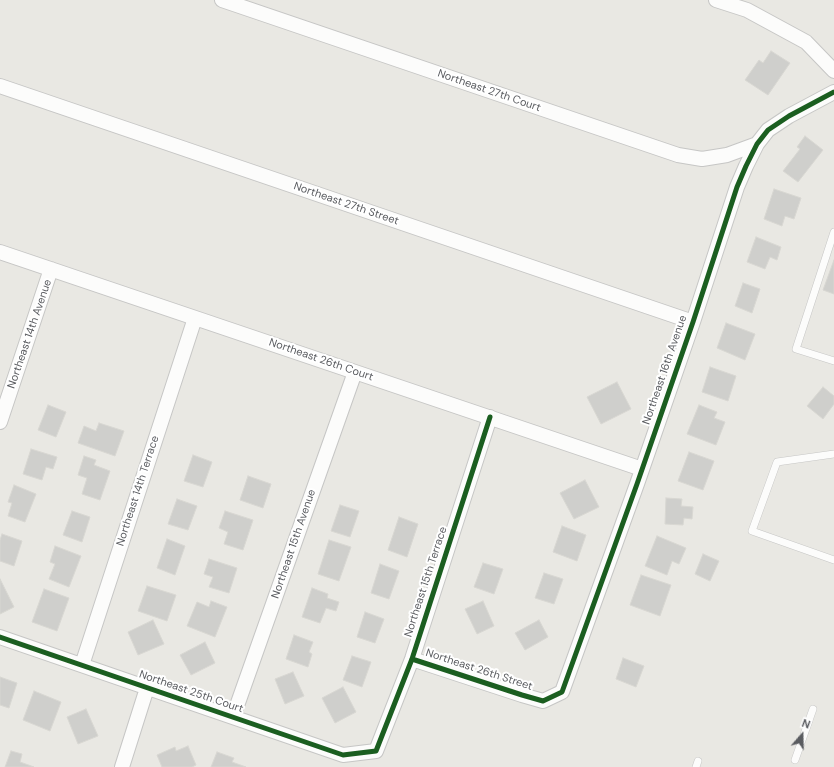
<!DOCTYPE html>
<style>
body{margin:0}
#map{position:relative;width:834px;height:767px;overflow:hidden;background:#e9e8e3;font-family:"DM Sans",sans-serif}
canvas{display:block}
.north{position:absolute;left:782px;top:715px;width:40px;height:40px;-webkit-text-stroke:3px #fff;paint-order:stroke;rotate:20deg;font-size:11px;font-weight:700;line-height:16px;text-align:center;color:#5a5c60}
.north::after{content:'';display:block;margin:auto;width:14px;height:18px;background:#5a5c60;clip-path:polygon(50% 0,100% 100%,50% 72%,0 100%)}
</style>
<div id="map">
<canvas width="834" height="767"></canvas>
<div class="north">N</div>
</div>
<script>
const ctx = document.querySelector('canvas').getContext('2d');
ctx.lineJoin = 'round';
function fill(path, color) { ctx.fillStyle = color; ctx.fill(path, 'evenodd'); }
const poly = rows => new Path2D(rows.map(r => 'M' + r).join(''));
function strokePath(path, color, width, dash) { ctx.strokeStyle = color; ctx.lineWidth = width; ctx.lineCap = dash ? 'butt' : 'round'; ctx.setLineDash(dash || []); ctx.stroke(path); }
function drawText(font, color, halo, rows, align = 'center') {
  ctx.font = font + ' "DM Sans",sans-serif'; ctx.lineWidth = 4; ctx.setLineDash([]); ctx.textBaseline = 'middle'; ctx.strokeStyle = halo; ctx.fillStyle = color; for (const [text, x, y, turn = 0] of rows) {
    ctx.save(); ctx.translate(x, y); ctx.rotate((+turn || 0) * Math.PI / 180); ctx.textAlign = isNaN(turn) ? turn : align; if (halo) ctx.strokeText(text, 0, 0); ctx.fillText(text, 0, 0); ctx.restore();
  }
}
const building = poly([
 [771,51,790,63,768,95,745,80,759,60,763,63,771,51],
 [805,136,823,150,798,182,783,171,800,149,797,147,805,136],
 [774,189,801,198,794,219,785,216,782,226,764,219,774,189],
 [756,237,781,247,777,260,770,257,765,269,747,262,756,237],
 [834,260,834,294,823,290,834,260],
 [743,283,760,289,752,313,735,306,743,283],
 [726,323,755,334,745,360,717,348,726,323],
 [710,367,736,376,728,401,702,392,710,367],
 [617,382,631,409,601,424,587,397,617,382],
 [823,387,834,396,834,404,823,419,807,406,823,387],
 [48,405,66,412,56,437,38,430,48,405],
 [699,405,717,412,714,418,725,422,716,445,687,434,699,405],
 [99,423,124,431,115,456,78,443,84,426,96,431,99,423],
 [31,449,57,457,53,469,46,467,42,480,23,474,31,449],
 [689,452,714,461,703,490,678,481,689,452],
 [193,455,212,462,203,487,184,481,193,455],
 [84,456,96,460,94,465,110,471,100,500,82,494,87,478,78,475,84,456],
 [248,476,271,484,263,508,240,500,248,476],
 [585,480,599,507,574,519,560,493,585,480],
 [14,485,36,494,25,522,8,516,12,503,8,502,14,485],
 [666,498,682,499,681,506,693,507,692,519,684,518,683,525,665,524,666,498],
 [177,499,197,506,188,530,168,524,177,499],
 [340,505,359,511,350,537,331,531,340,505],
 [72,511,90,517,82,542,63,535,72,511],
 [225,511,253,520,243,550,224,544,228,532,219,528,225,511],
 [399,517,418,524,407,557,388,550,399,517],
 [562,526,586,535,577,561,553,552,562,526],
 [2,534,22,541,14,566,0,561,0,540,2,534],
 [657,536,686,548,679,564,672,561,667,575,645,566,657,536],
 [167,539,185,546,175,575,157,568,167,539],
 [329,540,351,547,339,581,318,574,329,540],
 [55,546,81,556,69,587,49,579,55,564,50,562,55,546],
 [703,554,719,561,710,581,695,574,703,554],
 [209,559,237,568,229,593,209,587,213,577,204,574,209,559],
 [483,563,503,569,494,594,474,587,483,563],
 [380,564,399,571,389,599,371,593,380,564],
 [544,573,563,579,554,604,535,598,544,573],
 [641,575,671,585,660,616,630,605,641,575],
 [0,579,14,607,0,614,0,579],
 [147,586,176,595,167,621,138,611,147,586],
 [312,588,328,594,327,598,339,602,336,611,326,608,320,623,302,617,312,588],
 [44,589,69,598,57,631,32,622,44,589],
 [211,601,227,607,215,637,187,626,197,602,209,607,211,601],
 [483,601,494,626,477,634,465,609,483,601],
 [365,612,384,619,375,643,357,637,365,612],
 [153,620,164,644,138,655,128,632,153,620],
 [539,620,548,637,525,650,515,633,539,620],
 [294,635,313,642,309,652,312,654,308,667,286,659,294,635],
 [205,642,215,663,191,675,180,655,205,642],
 [352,656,371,662,362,687,343,680,352,656],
 [623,658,644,666,636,687,616,679,623,658],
 [293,672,304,696,285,704,275,679,293,672],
 [0,677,17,683,9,708,0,705,0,677],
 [343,687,356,712,335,723,322,698,343,687],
 [34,691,61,702,50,731,23,720,34,691],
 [86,709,98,736,78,744,67,717,86,709],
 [188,746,196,765,192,767,162,767,157,755,175,747,176,751,188,746],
 [11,751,22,754,20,762,34,767,5,767,11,751],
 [217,752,234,758,232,762,246,767,211,767,217,752]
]);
fill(building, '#cfcfcc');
strokePath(building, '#d8d7d2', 1);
const lane = poly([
 [834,232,796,349,834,361],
 [834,454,777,462,752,531,834,560],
 [795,760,813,709],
 [696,767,698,761]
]);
const street = poly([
 [222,0,678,155,702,159,727,155,757,144],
 [716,0,747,10,806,42,834,71],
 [0,86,693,322],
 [0,252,642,469],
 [0,422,51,269],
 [0,637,343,755,376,751,412,659,490,417],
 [412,659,522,695,543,701,562,692,637,484,693,322,737,187,746,166,757,144,768,130,789,116,834,92],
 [82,665,195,318],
 [233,717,355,372],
 [122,767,147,688]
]);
strokePath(lane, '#c6c6c5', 8);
strokePath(street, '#c6c6c5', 16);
strokePath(lane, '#fcfcfb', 7);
strokePath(street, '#fcfcfb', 14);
strokePath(poly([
 [0,637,343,755,376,751,412,659,490,417],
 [412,659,522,695,543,701,562,692,637,484,693,322,737,187,746,166,757,144,768,130,789,116,834,92]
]), '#1b5e20', 5);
drawText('11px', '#5a5c60', '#fff', [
 ["Northeast 27th Court",489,91,19],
 ["Northeast 27th Street",346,204,19],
 ["Northeast 14th Avenue",30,334,-71],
 ["Northeast 26th Court",321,360,19],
 ["Northeast 16th Avenue",665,370,-71],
 ["Northeast 14th Terrace",138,491,-72],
 ["Northeast 15th Avenue",294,544,-71],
 ["Northeast 15th Terrace",426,582,-72],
 ["Northeast 26th Street",479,670,18],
 ["Northeast 25th Court",191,692,19]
]);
</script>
